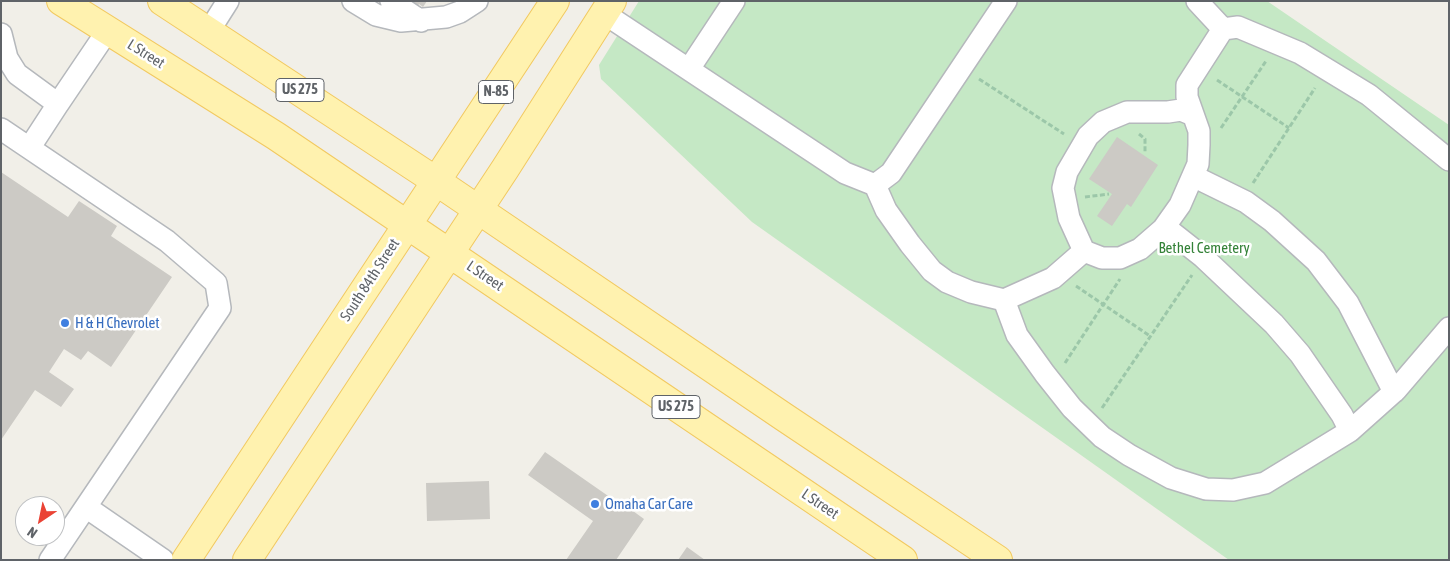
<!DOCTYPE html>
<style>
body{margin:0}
#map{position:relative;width:1450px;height:561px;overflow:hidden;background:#f1efe8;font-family:"Asap Condensed",sans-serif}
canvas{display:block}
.frame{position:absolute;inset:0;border:2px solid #5f6368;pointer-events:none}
.north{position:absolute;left:15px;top:496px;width:50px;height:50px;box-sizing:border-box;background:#fff;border:1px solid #bfc1c3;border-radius:50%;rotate:214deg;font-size:14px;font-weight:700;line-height:20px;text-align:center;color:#5f6368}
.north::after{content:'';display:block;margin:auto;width:18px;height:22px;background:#ea4335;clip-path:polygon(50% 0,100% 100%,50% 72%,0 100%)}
</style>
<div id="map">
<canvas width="1450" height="561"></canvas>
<div class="frame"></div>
<div class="north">N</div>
</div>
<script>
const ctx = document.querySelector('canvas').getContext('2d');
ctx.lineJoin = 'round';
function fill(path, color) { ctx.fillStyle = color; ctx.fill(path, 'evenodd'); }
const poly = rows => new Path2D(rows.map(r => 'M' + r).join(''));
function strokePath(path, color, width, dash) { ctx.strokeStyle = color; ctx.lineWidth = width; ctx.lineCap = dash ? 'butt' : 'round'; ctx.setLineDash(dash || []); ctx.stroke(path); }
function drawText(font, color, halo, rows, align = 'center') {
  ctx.font = font + ' "Asap Condensed",sans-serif'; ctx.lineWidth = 5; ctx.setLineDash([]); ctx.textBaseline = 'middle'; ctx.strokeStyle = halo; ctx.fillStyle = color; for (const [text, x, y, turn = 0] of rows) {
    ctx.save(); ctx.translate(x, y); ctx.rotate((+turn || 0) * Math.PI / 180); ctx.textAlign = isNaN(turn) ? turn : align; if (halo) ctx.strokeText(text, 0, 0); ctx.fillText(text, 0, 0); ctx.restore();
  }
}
fill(poly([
 [639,1,1267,1,1449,125,1449,560,1229,560,752,222,601,79,599,65]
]), '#c5e8c5');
fill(poly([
 [403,1,427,1,423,7,419,4,416,10],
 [1117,137,1158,165,1131,207,1127,204,1112,226,1097,216,1112,194,1089,179],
 [1,172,68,217,79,201,117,226,111,236,172,277,111,367,88,351,81,360,64,349,49,372,74,389,61,407,35,390,1,440],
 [545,452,624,507,631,496,640,501,633,511,644,519,616,560,566,560,593,521,528,475],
 [489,481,490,519,427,521,426,483],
 [687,547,705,560,678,560]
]), '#cccac5');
const minor = poly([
 [353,1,376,15,401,21,446,17,460,12,477,1],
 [391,1,421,21],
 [1197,1,1223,29],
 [605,14,845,173,875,185,886,210,910,244,932,271,947,282,971,292,1004,300,1053,278,1084,251,1069,218,1063,188,1067,172,1088,136,1103,122,1127,112,1168,112,1181,110,1193,115],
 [1223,29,1238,27,1300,53,1369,95,1449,160],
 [209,31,228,1],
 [1,34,7,58,17,74,58,104,108,30],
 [689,69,734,1],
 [1,129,167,241,216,283,220,308,50,560],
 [30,147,58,104],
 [1193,176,1246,202,1272,221,1316,261,1348,303,1394,392],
 [875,185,891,173,1006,1],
 [1165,227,1203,257,1274,324,1300,354,1342,415,1350,431],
 [1084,251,1102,258,1120,258,1140,249,1163,229,1180,205,1198,164,1199,145,1199,131,1187,97,1187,85,1223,29],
 [1004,300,1017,335,1045,374,1072,408,1102,437,1129,455,1171,478,1206,489,1233,490,1265,483,1350,431,1396,390,1449,328],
 [86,507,163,560]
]);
const major = poly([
 [61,1,276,136,903,560],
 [162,1,436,181,784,417,998,560],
 [186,560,555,1],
 [247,560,505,169,612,1]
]);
strokePath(minor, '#b5b8bc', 24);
strokePath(major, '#f2c960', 30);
strokePath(poly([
 [979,79,1064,134],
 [1217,80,1289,128],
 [1221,128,1266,61],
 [1139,134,1145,139,1145,152],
 [1253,183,1315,88],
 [1085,197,1109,194],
 [1076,286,1150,336],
 [1065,363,1120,279],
 [1102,408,1192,275]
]), '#9cc7a9', 3, [5, 2.5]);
strokePath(minor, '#fff', 21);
strokePath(major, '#fff2af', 28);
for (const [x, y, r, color] of [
 [65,323,5,"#3f7fe0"],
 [595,504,5,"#3f7fe0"]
]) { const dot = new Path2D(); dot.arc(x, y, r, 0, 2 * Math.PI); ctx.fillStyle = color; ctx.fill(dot); strokePath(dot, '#fff', 2); }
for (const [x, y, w] of [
 [300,90,48],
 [496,92,35],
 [676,407,48]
]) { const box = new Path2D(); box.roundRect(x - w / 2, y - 11.5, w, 23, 4); ctx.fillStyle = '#fff'; ctx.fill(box); strokePath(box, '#5f6368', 1); }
drawText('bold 14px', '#5f6368', null, [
 ["US 275",300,90],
 ["N-85",496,92],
 ["US 275",676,407]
]);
drawText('15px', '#5f6368', '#fff', [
 ["L Street",146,54,32],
 ["L Street",485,276,34],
 ["South 84th Street",370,280,-57],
 ["L Street",820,504,34]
]);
drawText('15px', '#348238', '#fff', [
 ["Bethel Cemetery",1204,248]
]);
drawText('15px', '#366cbe', '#fff', [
 ["H & H Chevrolet",75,323],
 ["Omaha Car Care",605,504]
], 'left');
</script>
